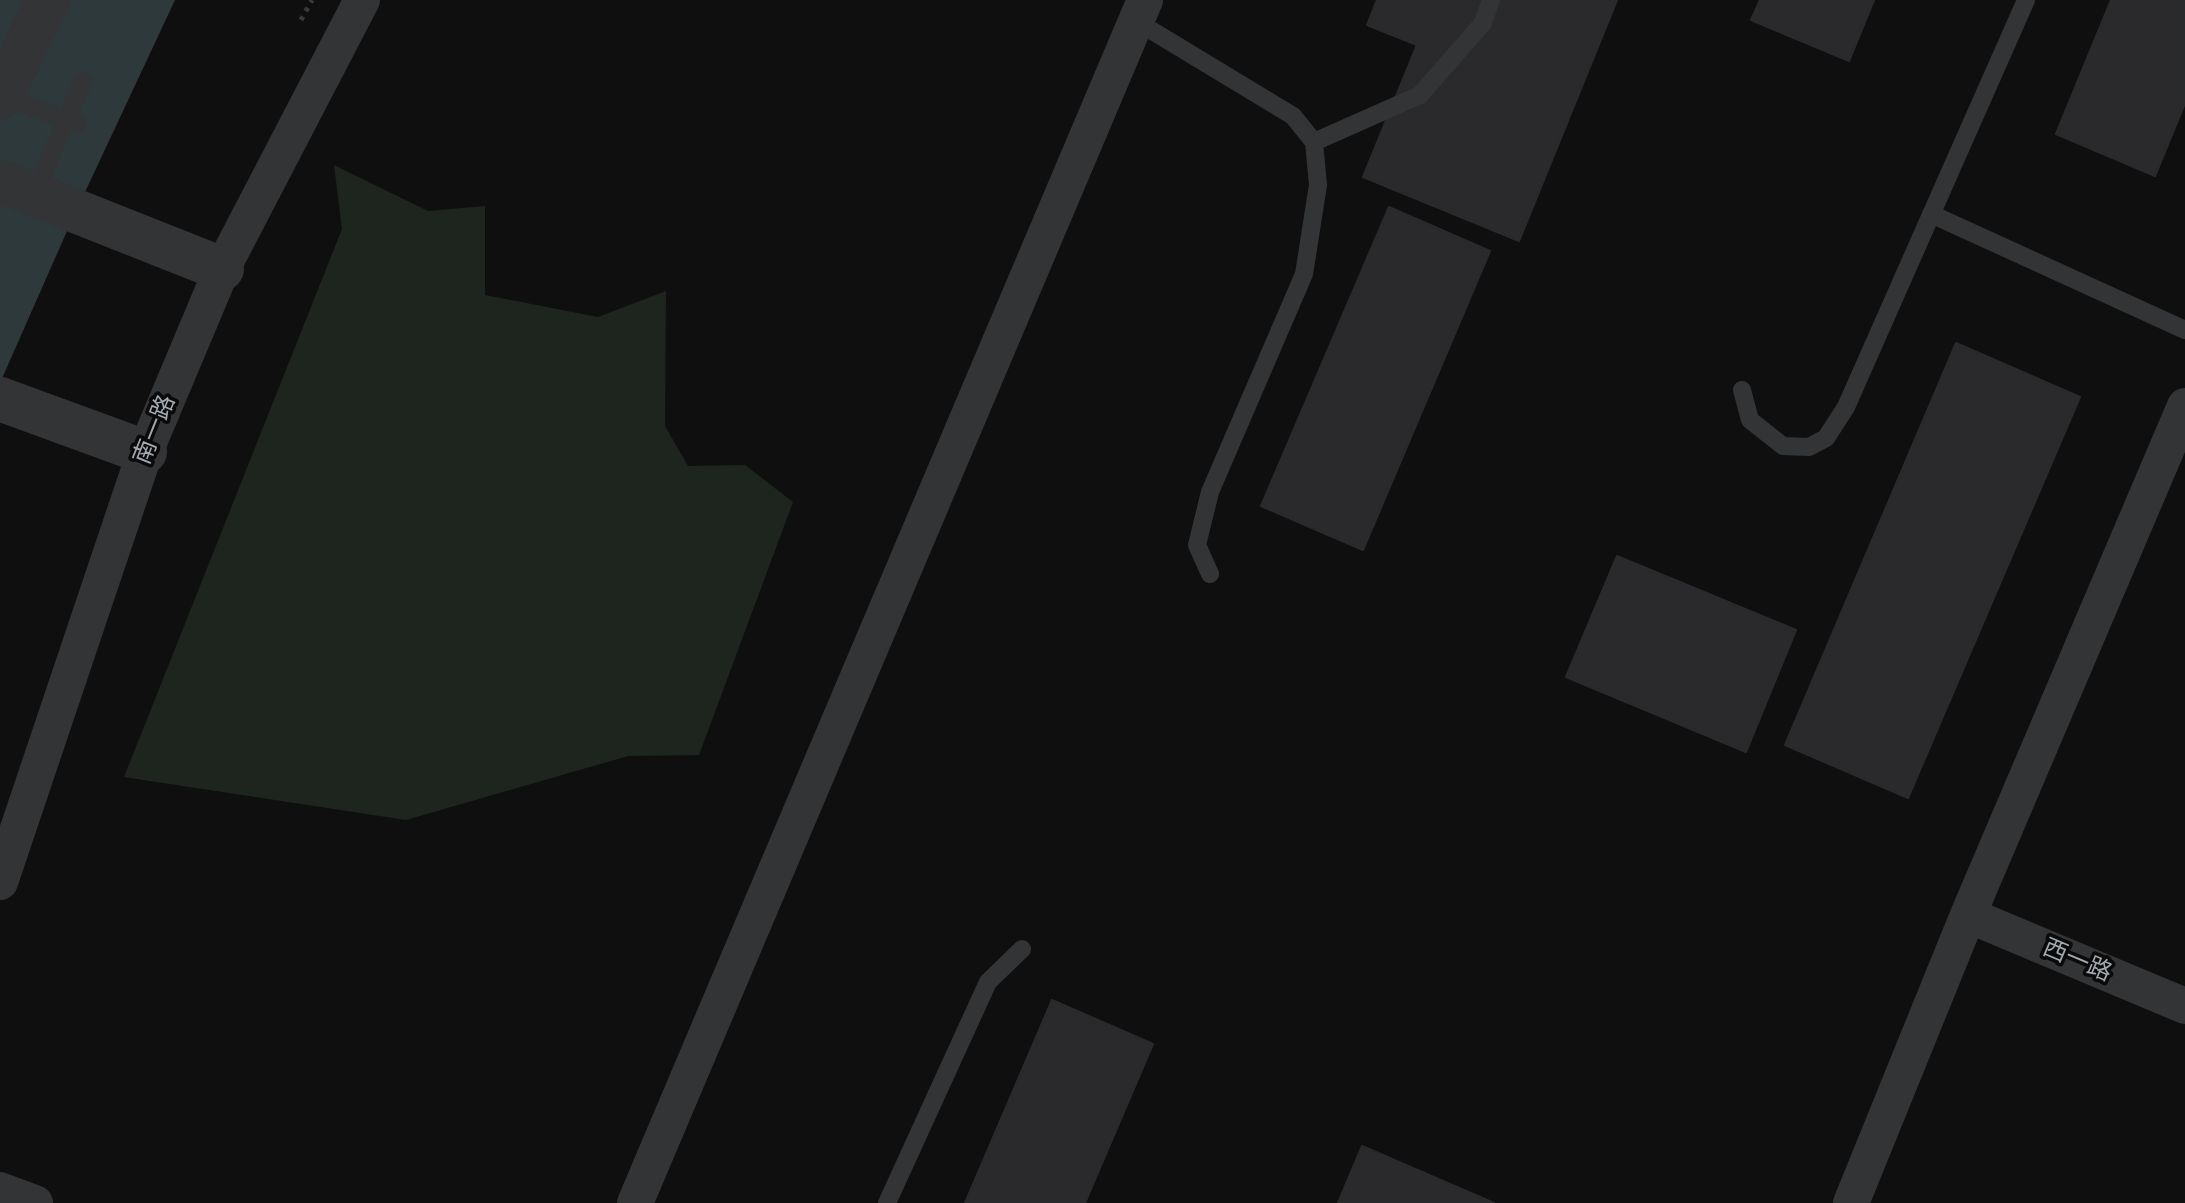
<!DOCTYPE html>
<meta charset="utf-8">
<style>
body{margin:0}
canvas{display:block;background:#0f0f10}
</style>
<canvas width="2185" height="1203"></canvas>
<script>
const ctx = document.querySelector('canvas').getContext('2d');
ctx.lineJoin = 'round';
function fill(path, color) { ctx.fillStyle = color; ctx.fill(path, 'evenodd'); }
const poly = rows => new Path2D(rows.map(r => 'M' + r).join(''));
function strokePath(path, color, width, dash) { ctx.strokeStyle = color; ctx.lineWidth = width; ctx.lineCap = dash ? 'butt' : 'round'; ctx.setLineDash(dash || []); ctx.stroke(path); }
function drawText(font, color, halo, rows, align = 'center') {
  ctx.font = font + ' Helvetica,"Noto Sans SC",sans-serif'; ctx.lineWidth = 7; ctx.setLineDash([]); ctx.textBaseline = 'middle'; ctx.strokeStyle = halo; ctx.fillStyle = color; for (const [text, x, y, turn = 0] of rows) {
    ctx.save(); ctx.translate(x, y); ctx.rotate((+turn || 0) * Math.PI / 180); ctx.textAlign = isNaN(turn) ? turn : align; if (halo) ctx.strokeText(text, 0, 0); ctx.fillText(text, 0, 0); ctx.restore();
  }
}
fill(poly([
 [334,165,428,211,485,206,485,295,598,317,666,291,665,426,688,466,745,465,793,502,699,755,628,756,406,820,124,777,342,229]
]), '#1e241e');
fill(poly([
 [0,0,175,0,71,222,0,383]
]), '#2e393b');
const building = poly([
 [1377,0,1617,0,1519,241,1363,177,1417,45,1367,25,1377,0],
 [1760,0,1874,0,1849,61,1751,20,1760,0],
 [2111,0,2185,0,2185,103,2155,176,2056,134,2111,0],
 [1389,207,1490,251,1363,550,1261,506,1389,207],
 [1956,343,2080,397,1908,798,1785,745,1956,343],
 [1617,556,1796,630,1746,752,1566,677,1617,556],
 [1052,1000,1153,1044,1085,1203,965,1203,1052,1000],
 [1362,1146,1494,1203,1338,1203,1362,1146]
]);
fill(building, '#2a2a2c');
strokePath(building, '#292a2c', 2);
strokePath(poly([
 [301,20,312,0]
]), '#37393b', 5, [4, 6]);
strokePath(poly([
 [1136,21,1293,116,1314,142,1318,185,1304,274,1210,492,1197,545,1210,574],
 [1,96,78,124],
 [1314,142,1420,95,1483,23,1491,0],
 [34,195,83,81],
 [1931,214,2185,330],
 [1742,390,1750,420,1783,446,1809,447,1826,438,1846,407,2026,0],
 [887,1203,988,982,1022,949]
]), '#323436', 18);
strokePath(poly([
 [0,882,145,452,222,269,362,0],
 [1968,915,2185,1006],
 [0,1190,35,1203],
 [635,1203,1145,0],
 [1851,1203,1968,915,2185,406]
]), '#323436', 36);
strokePath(poly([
 [0,98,48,0],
 [0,181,222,269],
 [0,399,145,452]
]), '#323436', 44);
drawText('24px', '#a2a9af', '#0a0a0b', [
 ["南一路",155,430,-68],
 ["西一路",2077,961,23]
]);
</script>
